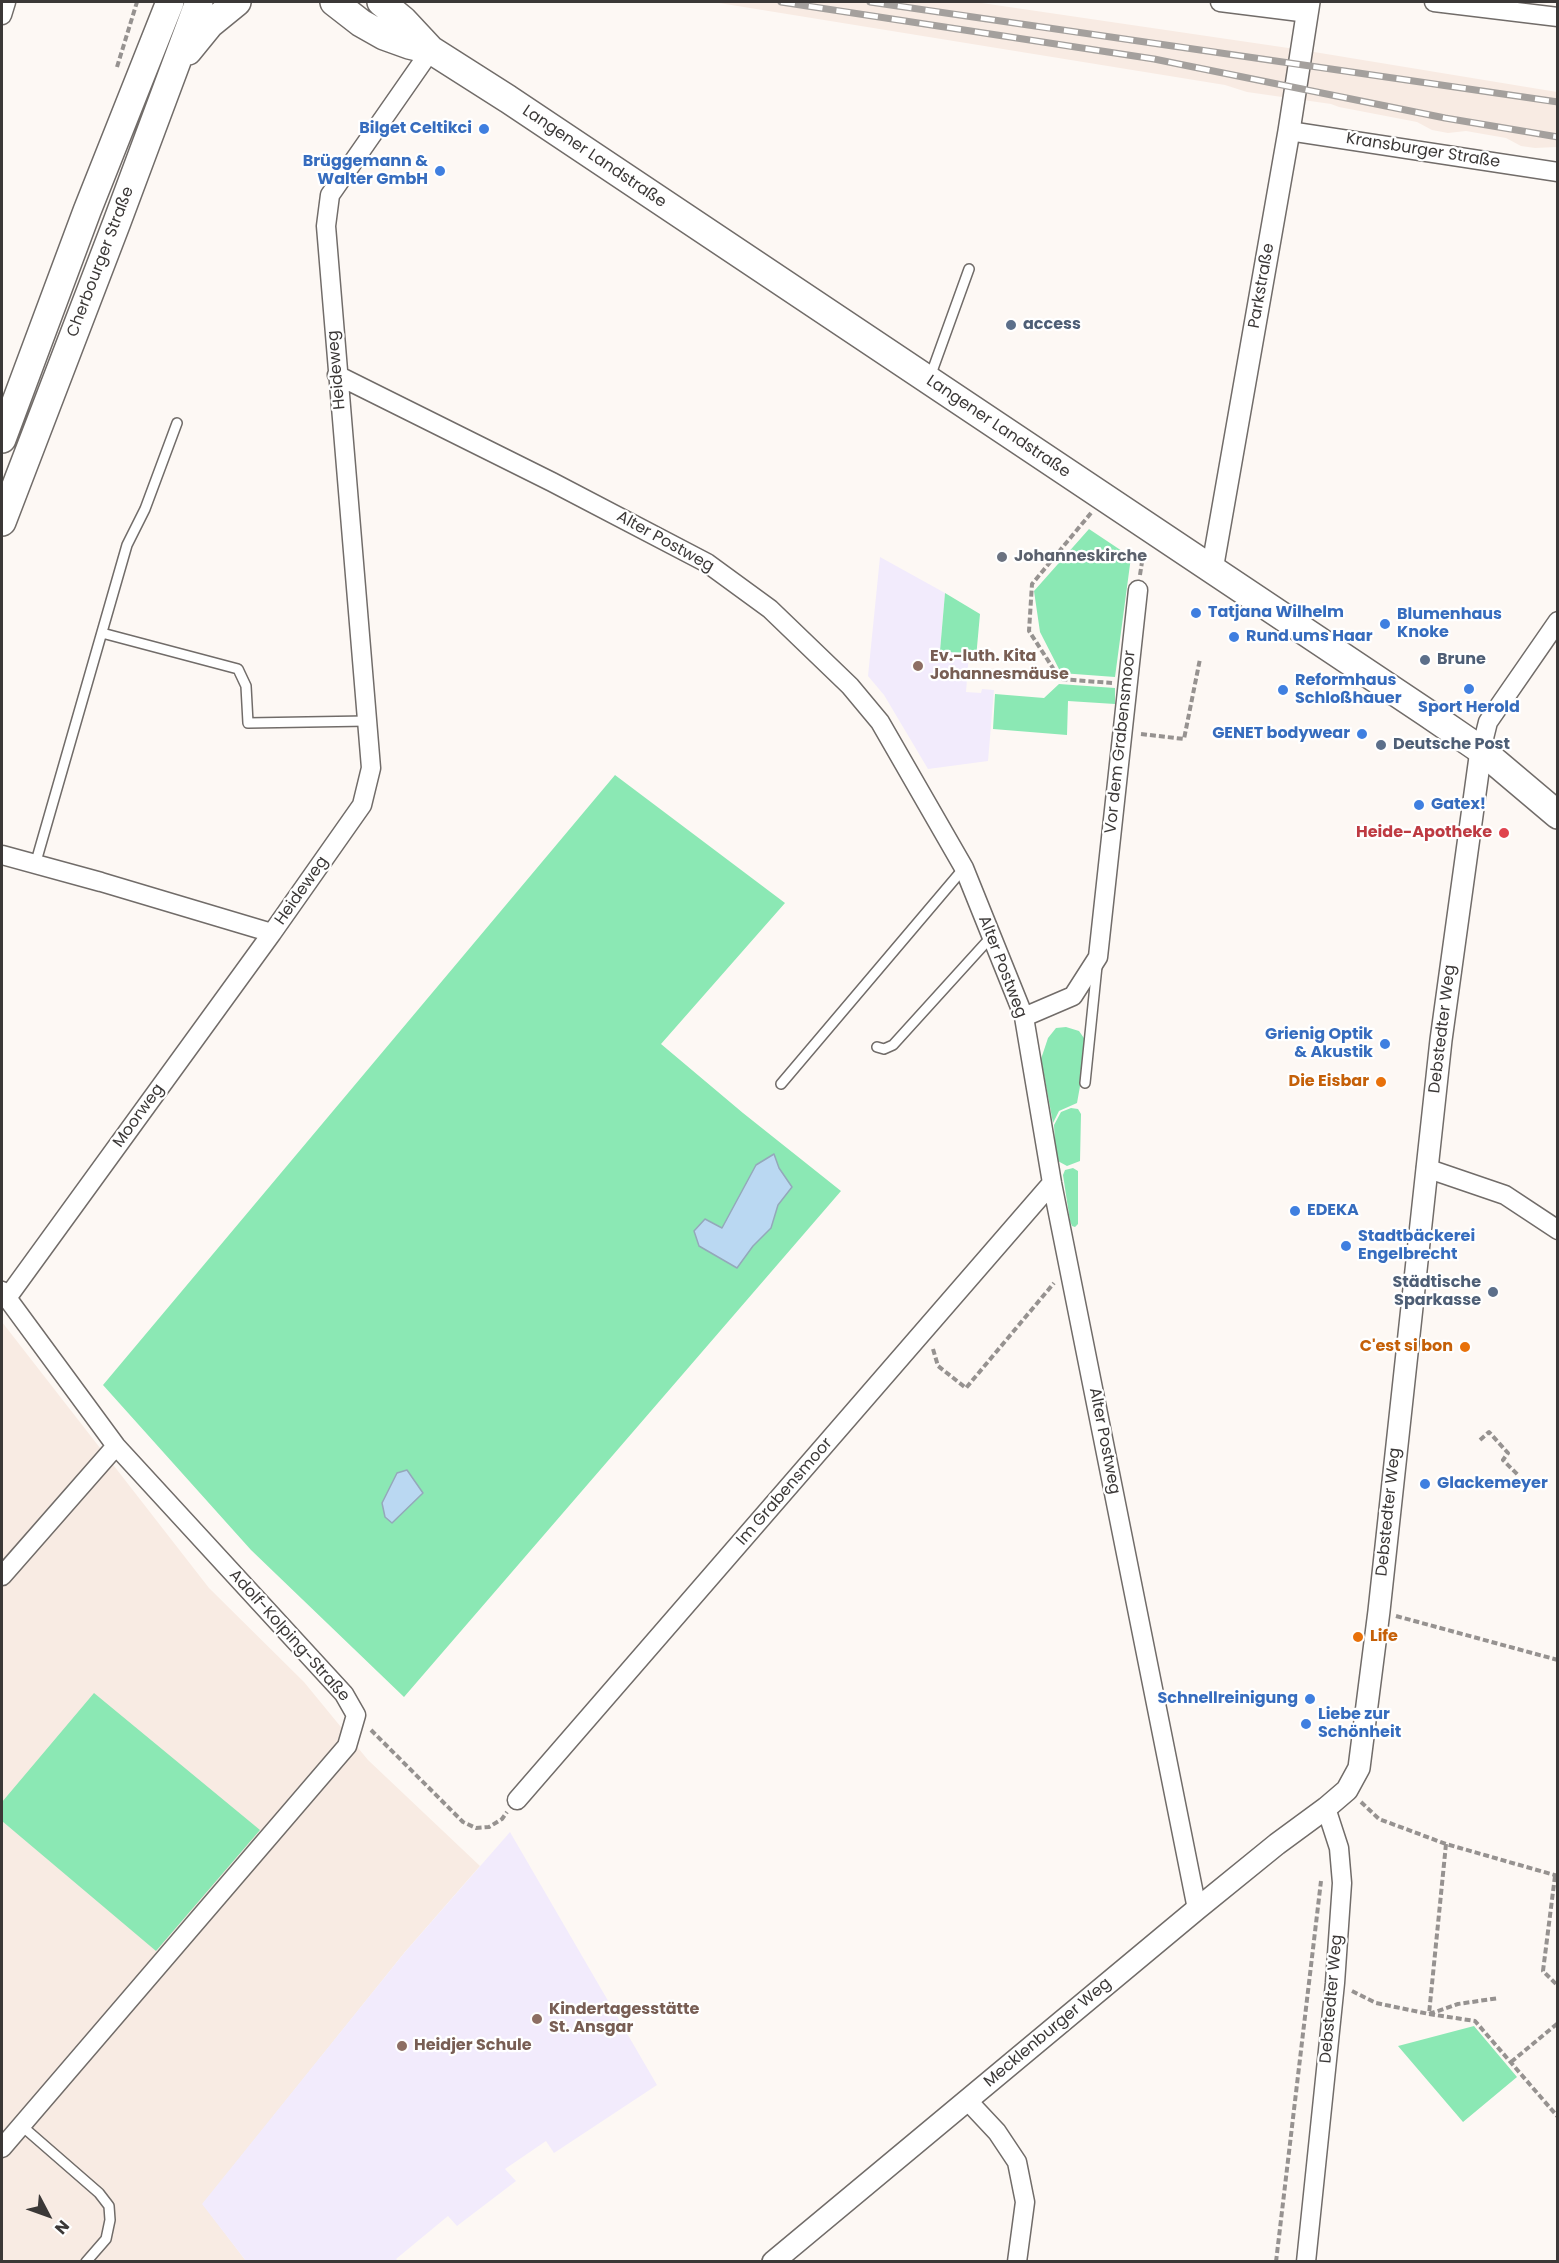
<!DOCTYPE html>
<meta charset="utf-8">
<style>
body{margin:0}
#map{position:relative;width:1559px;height:2263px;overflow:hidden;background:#fdf8f4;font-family:Poppins,sans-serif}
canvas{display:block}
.frame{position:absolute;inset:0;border:3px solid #3b3837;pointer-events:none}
.north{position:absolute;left:18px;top:2185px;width:60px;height:60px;-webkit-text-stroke:4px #fff;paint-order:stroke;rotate:131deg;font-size:16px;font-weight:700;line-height:24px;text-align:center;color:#3b3837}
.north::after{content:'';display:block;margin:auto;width:21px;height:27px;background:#3b3837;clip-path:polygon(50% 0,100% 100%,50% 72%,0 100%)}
</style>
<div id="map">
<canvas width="1559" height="2263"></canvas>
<div class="frame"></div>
<div class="north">N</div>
</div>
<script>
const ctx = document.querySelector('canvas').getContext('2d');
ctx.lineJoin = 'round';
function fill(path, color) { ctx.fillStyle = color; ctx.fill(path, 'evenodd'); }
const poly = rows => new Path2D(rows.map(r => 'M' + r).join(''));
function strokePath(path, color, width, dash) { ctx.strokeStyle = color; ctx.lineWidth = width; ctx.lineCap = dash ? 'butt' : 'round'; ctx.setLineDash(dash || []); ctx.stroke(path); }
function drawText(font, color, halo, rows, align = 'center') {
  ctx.font = font + ' Poppins,sans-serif'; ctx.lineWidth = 4.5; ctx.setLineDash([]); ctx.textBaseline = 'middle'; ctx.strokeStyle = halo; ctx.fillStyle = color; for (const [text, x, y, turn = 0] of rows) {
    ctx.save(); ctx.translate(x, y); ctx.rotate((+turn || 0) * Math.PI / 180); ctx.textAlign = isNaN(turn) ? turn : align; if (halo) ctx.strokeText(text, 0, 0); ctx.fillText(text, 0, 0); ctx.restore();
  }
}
fill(poly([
 [713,2,975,2,1302,50,1557,92,1557,147,1535,148,1521,146,1506,138,1466,131,1448,133,1432,130,1417,122,1339,107,1331,104,1247,92,1225,85],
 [2,1322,209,1588,304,1682,368,1760,480,1866,405,1952,203,2204,246,2261,2,2261]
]), '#f8ebe3');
fill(poly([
 [880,557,945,593,940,651,969,654,966,692,981,693,982,689,994,690,988,761,928,769,884,695,868,676],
 [510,1832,657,2085,554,2153,546,2141,505,2169,516,2181,457,2226,448,2216,396,2259,398,2261,246,2261,202,2204,405,1952]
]), '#f2ebfc');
fill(poly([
 [1089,529,1131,557,1115,677,1061,673,1040,632,1034,591],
 [945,593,980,614,976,658,969,657,969,654,940,651],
 [1059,684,1115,688,1115,704,1068,701,1067,735,993,729,995,694,1044,698],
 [615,775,785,903,661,1044,743,1113,841,1191,404,1697,251,1550,103,1385],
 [1066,1027,1079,1031,1086,1041,1084,1064,1077,1103,1059,1111,1053,1123,1041,1059,1048,1038,1056,1028],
 [1071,1108,1078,1109,1081,1114,1080,1161,1067,1166,1056,1160,1054,1125,1061,1112],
 [1073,1168,1078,1171,1078,1224,1075,1227,1072,1226,1070,1221,1063,1175,1065,1170],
 [94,1693,260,1830,156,1951,2,1821,2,1802],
 [1474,2026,1517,2077,1463,2122,1398,2046]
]), '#8be8b4');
const water = poly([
 [774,1154,779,1168,792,1187,778,1205,771,1228,753,1246,737,1268,699,1246,694,1231,705,1219,722,1228,756,1165,774,1154],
 [407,1470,423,1493,392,1523,385,1517,382,1503,397,1473,407,1470]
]);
fill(water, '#bad8f2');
strokePath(water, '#94a8ba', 1.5);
const service = poly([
 [930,377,969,269],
 [102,633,238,669,246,686,248,723,367,721],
 [35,865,127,545,145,509,177,423],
 [877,1047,884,1049,893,1045,991,937],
 [1085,1083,1097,966],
 [781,1084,964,868],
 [22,2126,99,2193,109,2206,110,2220,106,2239,86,2262]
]);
const minor = poly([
 [1220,2,1308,13],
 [1434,2,1558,17],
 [2,15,6,2],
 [1289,131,1558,172],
 [337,375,552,482,707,563,770,609,850,686,880,722,964,868,1024,1017,1052,1183,1197,1909],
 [1481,750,1488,722,1558,621],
 [2,855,101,882,272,933,362,805,371,768,326,226,330,195,431,50],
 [1024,1017,1073,996,1098,957,1138,590],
 [1426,1168,1505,1195,1558,1230],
 [2,1291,116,1446,344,1694,356,1715,347,1746,2,2148],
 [7,1298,272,933],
 [2,1576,116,1446],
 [517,1800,1052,1183],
 [967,2100,997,2132,1017,2162,1025,2202,1017,2262],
 [1306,2262,1335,1983,1342,1883,1339,1848,1326,1808]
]);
const tertiary = poly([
 [1212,570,1289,131,1309,2],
 [773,2262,1197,1909,1277,1844,1326,1808,1347,1790,1359,1768,1379,1611,1441,1040,1481,750]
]);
const primary = poly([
 [334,2,361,23,384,36,409,45,430,50],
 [381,2,403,20,431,50,508,99,1427,713,1481,750,1558,815],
 [188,51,210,24,237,2],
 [2,439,87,211,170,2],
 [2,522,117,222,199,2]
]);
strokePath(service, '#716c69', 12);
strokePath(minor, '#716c69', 21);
strokePath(tertiary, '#716c69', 24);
strokePath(primary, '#716c69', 30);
strokePath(poly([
 [117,67,137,2],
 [1091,513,1032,584,1029,631,1060,679,1112,683],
 [1140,575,1144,549],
 [1141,734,1184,739,1200,659],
 [933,1349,938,1366,966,1388,1054,1283],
 [1480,1440,1489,1432,1508,1453,1503,1460,1518,1475],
 [1396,1616,1558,1660],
 [371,1730,463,1822,476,1828,489,1827,502,1819,507,1812],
 [1361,1802,1379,1819,1446,1844,1558,1876],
 [1446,1844,1429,2014,1458,2004,1499,1998],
 [1555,1876,1543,1971,1558,1986],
 [1352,1991,1376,2003,1429,2014,1475,2021,1558,2117],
 [1511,2062,1558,2023],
 [1276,2262,1321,1881]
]), '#969290', 4, [6, 3]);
strokePath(service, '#fff', 9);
strokePath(minor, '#fff', 18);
strokePath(tertiary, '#fff', 21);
strokePath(primary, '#fff', 27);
const rail = poly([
 [781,2,1154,59,1445,118,1558,137],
 [870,2,1558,102]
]);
strokePath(rail, '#a4a09d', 7);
strokePath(rail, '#fff', 4.5, [14]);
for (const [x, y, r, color] of [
 [484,129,6,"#3f7fe0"],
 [440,171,6,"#3f7fe0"],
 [1011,325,6,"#5c6f8a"],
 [1002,557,6,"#6b7280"],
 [1196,613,6,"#3f7fe0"],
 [1385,624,6,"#3f7fe0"],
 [1234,637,6,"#3f7fe0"],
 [1425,660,6,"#5c6f8a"],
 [918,666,6,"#8d6e63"],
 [1469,689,6,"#3f7fe0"],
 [1283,690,6,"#3f7fe0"],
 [1362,734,6,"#3f7fe0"],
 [1381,745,6,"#5c6f8a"],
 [1419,805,6,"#3f7fe0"],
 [1504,833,6,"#e0444e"],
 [1385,1044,6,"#3f7fe0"],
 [1381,1082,6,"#e8710a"],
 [1295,1211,6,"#3f7fe0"],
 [1346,1246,6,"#3f7fe0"],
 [1493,1292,6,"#5c6f8a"],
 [1465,1347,6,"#e8710a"],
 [1425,1484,6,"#3f7fe0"],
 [1358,1637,6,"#e8710a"],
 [1310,1699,6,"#3f7fe0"],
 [1306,1724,6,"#3f7fe0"],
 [537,2019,6,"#8d6e63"],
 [402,2046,6,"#8d6e63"]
]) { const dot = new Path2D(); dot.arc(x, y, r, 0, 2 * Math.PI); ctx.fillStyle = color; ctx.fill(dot); strokePath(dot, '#fff', 2); }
drawText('bold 16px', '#366cbe', '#fff', [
 ["Bilget Celtikci",472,129,"right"],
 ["Brüggemann &",428,162,"right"],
 ["Walter GmbH",428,180,"right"],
 ["Tatjana Wilhelm",1208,613],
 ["Blumenhaus",1397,615],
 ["Knoke",1397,633],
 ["Rund ums Haar",1246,637],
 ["Reformhaus",1295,681],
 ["Schloßhauer",1295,699],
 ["Sport Herold",1469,708,"center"],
 ["GENET bodywear",1350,734,"right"],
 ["Gatex!",1431,805],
 ["Grienig Optik",1373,1035,"right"],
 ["& Akustik",1373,1053,"right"],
 ["EDEKA",1307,1211],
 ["Stadtbäckerei",1358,1237],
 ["Engelbrecht",1358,1255],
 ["Glackemeyer",1437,1484],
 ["Schnellreinigung",1298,1699,"right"],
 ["Liebe zur",1318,1715],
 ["Schönheit",1318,1733]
], 'left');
drawText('16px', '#3b3837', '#fff', [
 ["Kransburger Straße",1423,151,9],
 ["Langener Landstraße",594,157,34],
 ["Cherbourger Straße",101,262,-69],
 ["Parkstraße",1262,286,-80],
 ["Heideweg",337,370,-95],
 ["Langener Landstraße",998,427,34],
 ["Alter Postweg",665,542,29],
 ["Vor dem Grabensmoor",1121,742,-84],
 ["Heideweg",302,891,-55],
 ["Alter Postweg",1002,967,69],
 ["Debstedter Weg",1443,1029,-83],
 ["Moorweg",139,1116,-54],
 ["Alter Postweg",1104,1441,79],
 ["Im Grabensmoor",785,1492,-49],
 ["Debstedter Weg",1389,1512,-84],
 ["Adolf-Kolping-Straße",289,1636,48],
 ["Debstedter Weg",1332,1999,-85],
 ["Mecklenburger Weg",1048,2033,-40]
]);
drawText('bold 16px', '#4e5e75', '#fff', [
 ["access",1023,325],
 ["Brune",1437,660],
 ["Deutsche Post",1393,745],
 ["Städtische",1481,1283,"right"],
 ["Sparkasse",1481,1301,"right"]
], 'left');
drawText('bold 16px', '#5b616d', '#fff', [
 ["Johanneskirche",1014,557]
], 'left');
drawText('bold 16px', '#785e54', '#fff', [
 ["Ev.-luth. Kita",930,657],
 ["Johannesmäuse",930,675],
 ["Kindertagesstätte",549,2010],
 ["St. Ansgar",549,2028],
 ["Heidjer Schule",414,2046]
], 'left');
drawText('bold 16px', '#be3a42', '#fff', [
 ["Heide-Apotheke",1492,833]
], 'right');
drawText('bold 16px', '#c56008', '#fff', [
 ["Die Eisbar",1369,1082],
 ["C'est si bon",1453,1347],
 ["Life",1370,1637,"left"]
], 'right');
</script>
